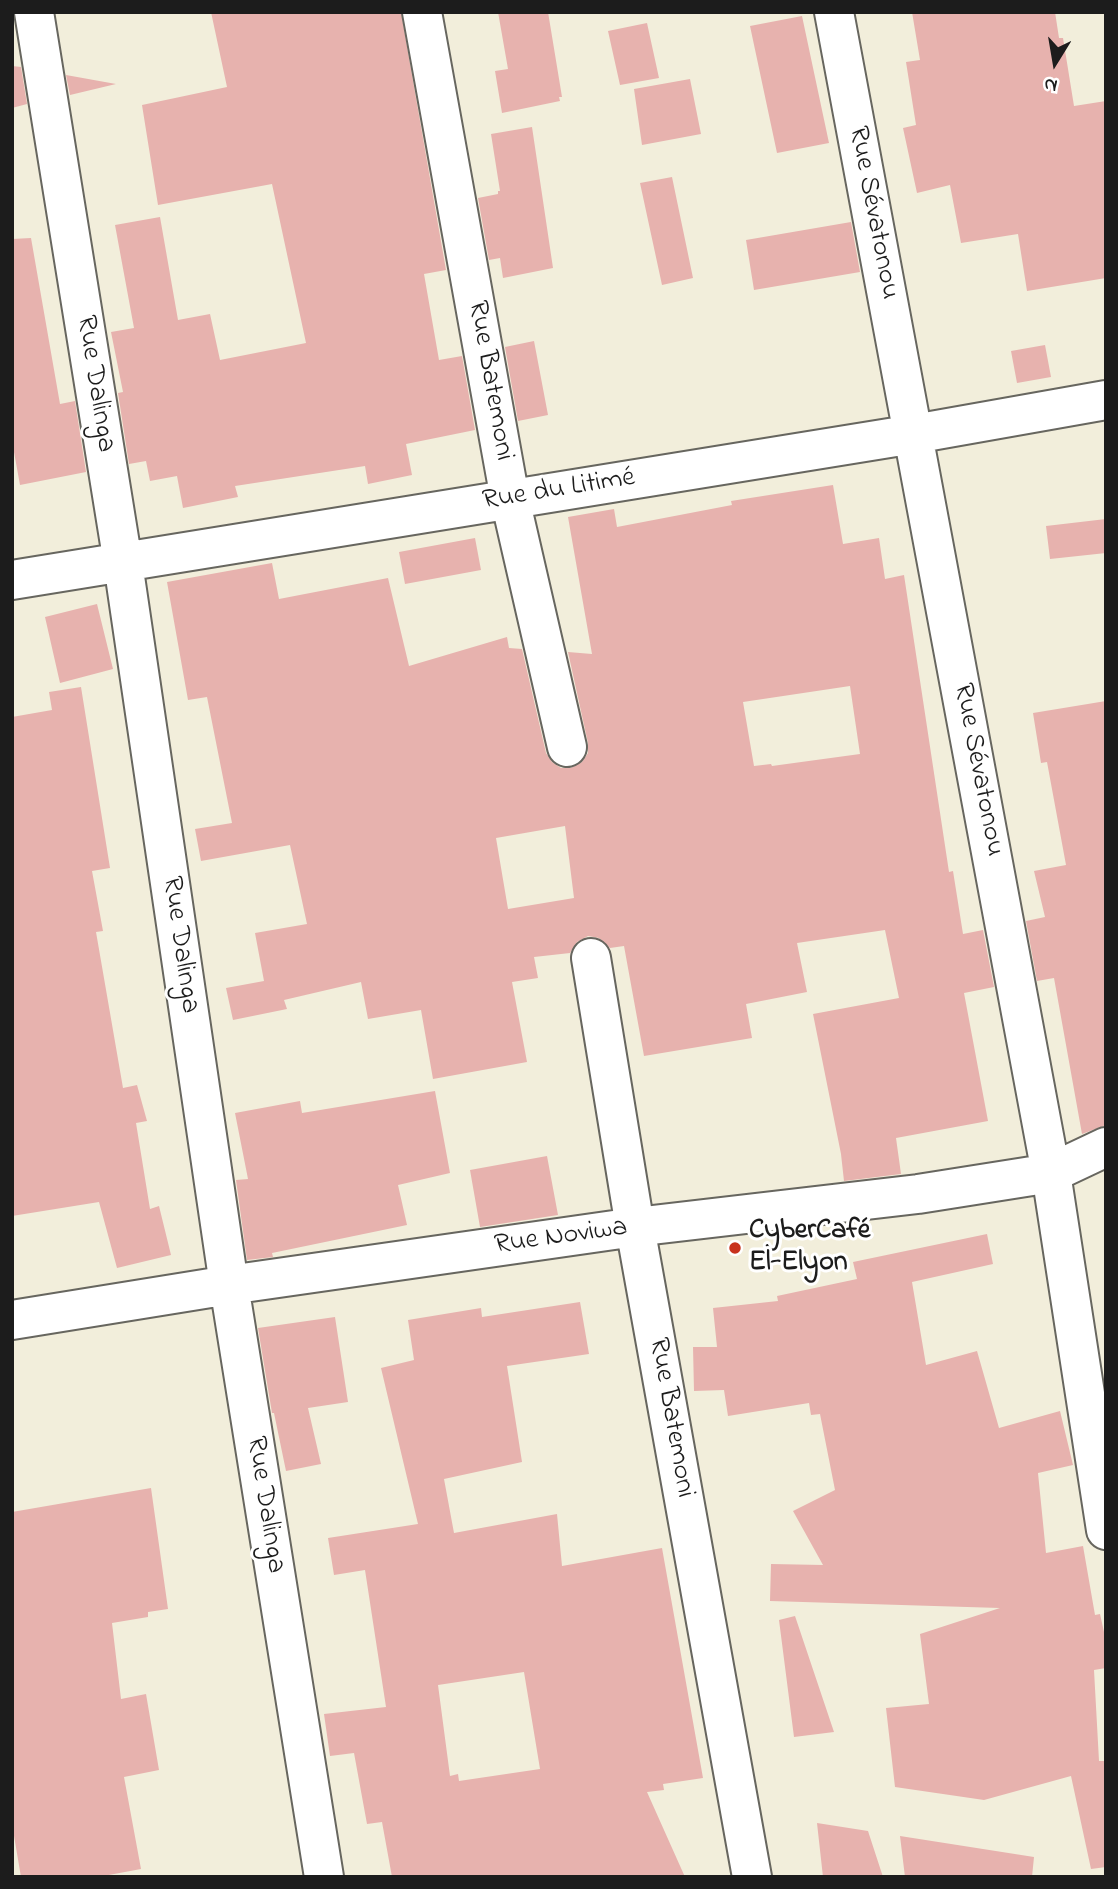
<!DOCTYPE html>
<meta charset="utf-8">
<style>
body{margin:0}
#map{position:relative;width:1118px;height:1889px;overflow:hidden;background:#f2eedb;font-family:"Indie Flower",sans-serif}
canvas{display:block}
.frame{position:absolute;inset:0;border:14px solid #1c1c1c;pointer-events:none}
.north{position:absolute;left:1020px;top:28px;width:70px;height:70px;-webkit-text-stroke:5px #fff;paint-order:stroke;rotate:191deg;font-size:19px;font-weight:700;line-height:28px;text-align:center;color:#1c1c1c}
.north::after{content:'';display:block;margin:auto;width:24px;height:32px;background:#1c1c1c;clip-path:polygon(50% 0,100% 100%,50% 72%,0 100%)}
</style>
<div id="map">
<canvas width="1118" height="1889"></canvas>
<div class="frame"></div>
<div class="north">N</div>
</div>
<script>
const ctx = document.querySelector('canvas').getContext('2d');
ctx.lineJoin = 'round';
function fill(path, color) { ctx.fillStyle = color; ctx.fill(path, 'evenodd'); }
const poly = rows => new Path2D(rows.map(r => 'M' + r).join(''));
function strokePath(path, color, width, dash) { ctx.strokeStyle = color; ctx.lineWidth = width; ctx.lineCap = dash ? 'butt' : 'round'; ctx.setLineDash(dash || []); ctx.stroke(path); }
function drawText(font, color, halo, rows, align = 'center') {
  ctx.font = font + ' "Indie Flower",sans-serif'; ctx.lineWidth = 6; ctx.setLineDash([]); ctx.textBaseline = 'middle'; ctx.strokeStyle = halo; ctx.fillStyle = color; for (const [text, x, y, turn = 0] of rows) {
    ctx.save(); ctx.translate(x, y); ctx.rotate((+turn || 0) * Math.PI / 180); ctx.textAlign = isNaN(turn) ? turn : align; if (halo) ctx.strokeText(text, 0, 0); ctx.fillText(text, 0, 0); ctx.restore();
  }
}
fill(poly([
 [211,12,401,12,446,270,424,274,439,360,462,356,475,430,406,444,412,475,368,484,365,466,235,486,238,497,183,508,177,476,150,481,146,461,129,464,118,393,123,392,111,332,134,328,115,225,160,217,178,320,210,314,220,360,306,343,272,184,158,205,142,105,227,87],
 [498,12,548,12,562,97,559,97,560,101,502,113,495,71,508,69],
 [912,12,1055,12,1059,38,1063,38,1074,106,1106,101,1106,278,1027,291,1018,234,961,243,950,185,917,193,903,128,916,125,906,62,920,60],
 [802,16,829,143,777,153,750,26],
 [647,23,659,78,620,85,608,31],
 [12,66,21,67,27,104,12,108],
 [66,75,116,84,70,95],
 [690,79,701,134,642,145,634,89],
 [532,127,553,268,503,278,500,258,489,260,478,198,498,194,498,191,500,191,491,134],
 [672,177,693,278,662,285,640,183],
 [851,222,860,272,754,290,746,240],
 [31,238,60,404,75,401,86,472,20,485,12,441,12,239],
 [534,341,548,415,518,421,505,347],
 [1045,345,1051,377,1017,383,1011,351],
 [833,485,843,544,879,538,885,579,904,575,949,872,953,871,963,934,983,930,994,987,964,993,988,1121,896,1138,901,1174,844,1181,841,1154,813,1014,899,998,885,930,797,943,807,992,746,1004,752,1038,644,1056,624,946,610,948,599,938,588,936,577,942,570,953,534,957,538,978,512,982,527,1062,433,1079,421,1010,368,1019,361,982,284,1000,287,1009,233,1020,226,988,264,981,255,933,307,924,290,845,201,861,195,829,232,823,207,697,188,700,167,582,272,563,279,599,388,578,409,666,507,637,509,648,522,649,546,753,552,762,561,768,571,768,582,762,588,753,588,743,568,652,592,654,568,517,614,509,617,527,732,505,731,501],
 [850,686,860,754,772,766,771,764,754,766,743,702],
 [565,826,574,898,508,909,496,838],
 [1106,519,1106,553,1050,559,1046,526],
 [475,538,481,570,405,584,399,552],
 [97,604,113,669,60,683,45,617],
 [81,687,110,868,92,871,103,931,96,932,123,1088,137,1085,147,1121,136,1123,150,1209,159,1206,171,1255,117,1268,99,1202,12,1216,12,717,52,710,49,692],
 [1106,701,1106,1125,1082,1134,1054,978,1037,981,1026,921,1045,917,1034,871,1066,865,1047,762,1041,763,1033,713],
 [435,1091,450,1173,398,1185,407,1225,272,1253,273,1257,247,1260,236,1180,248,1179,235,1113,300,1101,302,1113],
 [547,1156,558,1215,480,1227,470,1170],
 [987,1234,993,1264,912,1282,926,1365,977,1351,999,1428,1060,1411,1073,1465,1038,1473,1046,1553,1083,1546,1095,1615,1100,1614,1106,1641,1106,1668,1094,1670,1099,1761,1106,1761,1106,1867,1091,1869,1071,1776,984,1800,895,1787,886,1708,929,1704,920,1634,1000,1608,770,1601,771,1564,823,1565,793,1511,835,1490,820,1414,811,1415,809,1403,728,1416,724,1390,694,1391,693,1347,717,1347,713,1308,778,1301,777,1296,857,1279,853,1262],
 [580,1302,589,1354,507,1366,522,1462,444,1479,454,1533,557,1514,562,1566,662,1548,703,1778,663,1784,664,1790,647,1792,685,1877,392,1877,382,1822,367,1824,354,1753,330,1756,324,1714,386,1707,365,1570,334,1575,328,1538,418,1524,381,1368,414,1360,408,1320,481,1308,482,1317],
 [524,1672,540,1769,459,1781,458,1774,450,1776,438,1685],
 [335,1317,348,1402,308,1408,321,1464,286,1471,274,1413,272,1413,258,1328],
 [151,1488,168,1609,148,1612,148,1617,112,1623,121,1699,146,1694,159,1770,124,1777,141,1869,98,1877,21,1877,12,1824,12,1512],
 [795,1616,834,1732,794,1737,779,1620],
 [817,1823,868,1831,883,1877,823,1877],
 [900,1836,1034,1857,1032,1877,905,1877]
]), '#e7b2ae');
const minor = poly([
 [34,12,123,563,229,1285,324,1877],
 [422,12,510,499,567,747],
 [834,12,1051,1173,1106,1530],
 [12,580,914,434,1106,400],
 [591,958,635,1227,752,1877],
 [12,1320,229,1285,635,1227,918,1194,1051,1173,1106,1147]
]);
strokePath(minor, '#67665f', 42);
strokePath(minor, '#fff', 38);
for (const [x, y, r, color] of [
 [735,1248,7,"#c8321e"]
]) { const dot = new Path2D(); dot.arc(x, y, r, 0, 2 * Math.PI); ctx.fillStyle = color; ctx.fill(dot); strokePath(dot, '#fff', 2.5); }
drawText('28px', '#1c1c1c', '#fff', [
 ["Rue Sévatonou",872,213,79],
 ["Rue Batemoni",489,381,80],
 ["Rue Dalinga",94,384,81],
 ["Rue du Litimé",559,491,-9],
 ["Rue Sévatonou",977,770,79],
 ["Rue Dalinga",179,945,82],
 ["Rue Noviwa",561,1238,-8],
 ["Rue Batemoni",670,1418,80],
 ["Rue Dalinga",264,1505,81]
]);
drawText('bold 28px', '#1c1c1c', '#fff', [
 ["CyberCafé",749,1232],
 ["El-Elyon",749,1264]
], 'left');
</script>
